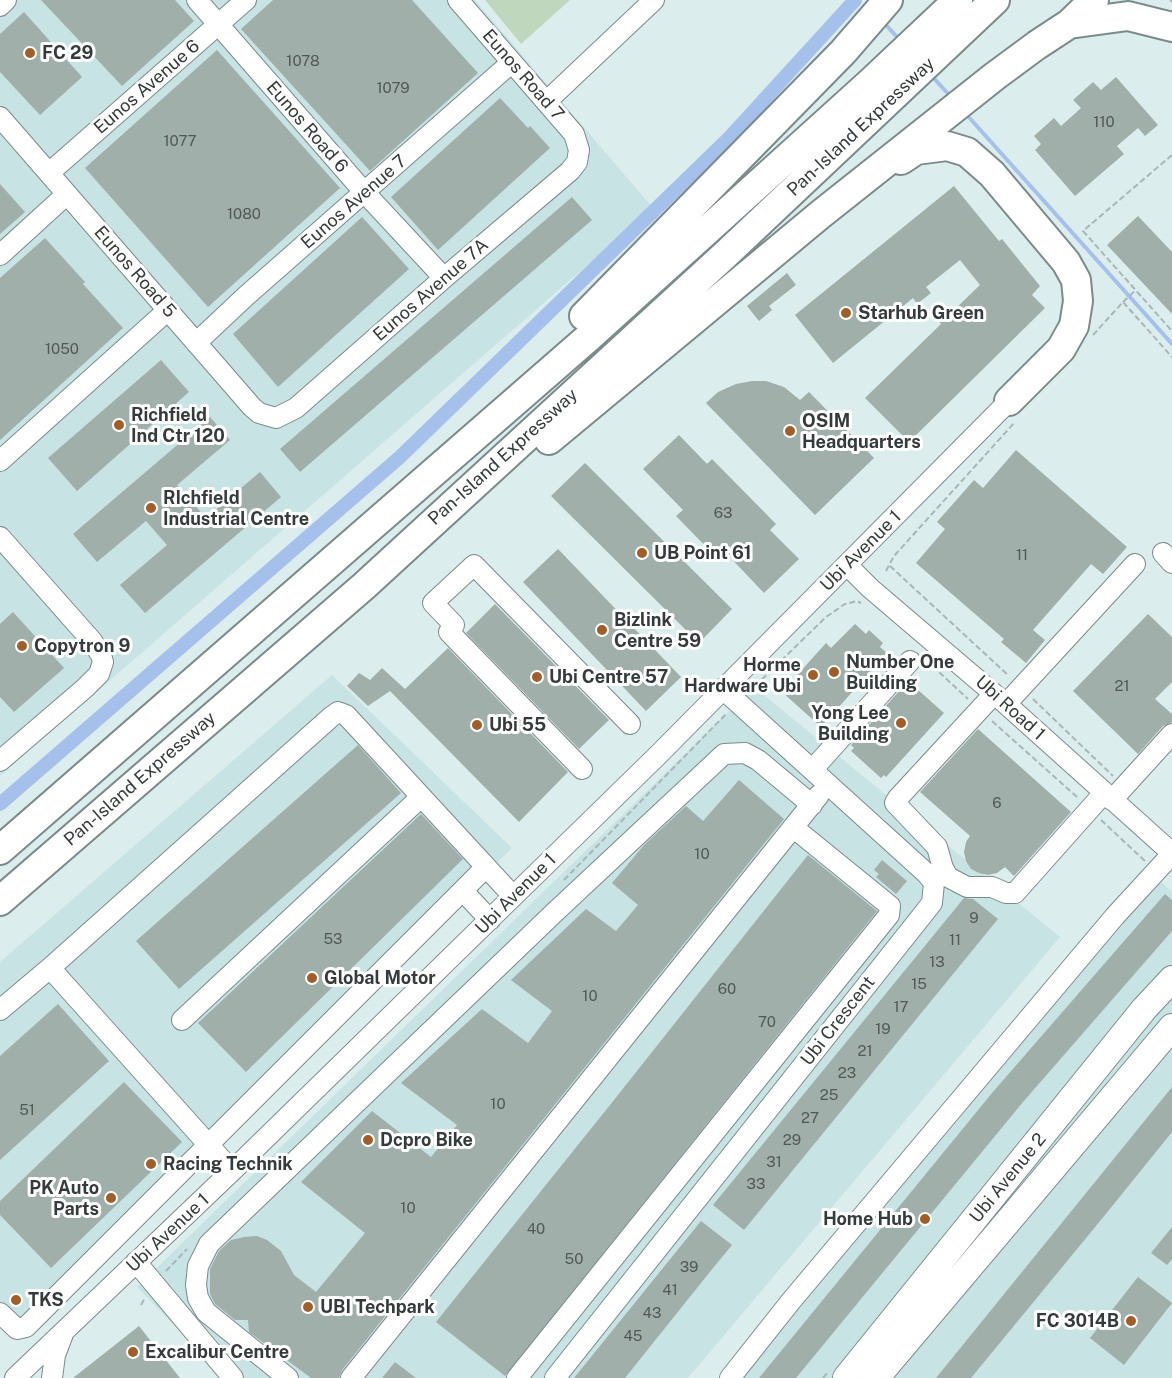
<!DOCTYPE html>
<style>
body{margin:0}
canvas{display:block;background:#dceded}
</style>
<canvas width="1172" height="1378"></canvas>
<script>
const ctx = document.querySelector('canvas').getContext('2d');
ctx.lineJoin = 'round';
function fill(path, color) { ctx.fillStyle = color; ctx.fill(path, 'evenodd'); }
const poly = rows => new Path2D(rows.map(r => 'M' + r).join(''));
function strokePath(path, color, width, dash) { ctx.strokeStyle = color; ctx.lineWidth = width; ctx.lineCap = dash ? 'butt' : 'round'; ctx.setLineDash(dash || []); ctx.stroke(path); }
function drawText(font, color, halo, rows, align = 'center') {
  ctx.font = font + ' "Public Sans",sans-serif'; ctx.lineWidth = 6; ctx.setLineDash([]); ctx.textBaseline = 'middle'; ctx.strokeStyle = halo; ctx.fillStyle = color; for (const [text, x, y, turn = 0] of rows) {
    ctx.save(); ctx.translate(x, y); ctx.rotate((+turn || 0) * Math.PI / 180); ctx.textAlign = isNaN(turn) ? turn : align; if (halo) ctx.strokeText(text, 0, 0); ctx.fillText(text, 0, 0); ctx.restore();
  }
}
fill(poly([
 [0,0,475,0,653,208,0,776],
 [332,675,512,848,10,1335,0,1323,0,962],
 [754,687,1060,937,688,1378,225,1378,137,1287],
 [1149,871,1172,892,1172,1378,721,1378]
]), '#c8e3e4');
fill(poly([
 [485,0,570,0,521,44]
]), '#bfd8bd');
strokePath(poly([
 [884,23,899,39],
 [930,74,951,97],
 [966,114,1172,344]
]), '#a5c1eb', 4);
strokePath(poly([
 [0,804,400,457,730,137,855,0]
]), '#a5c1eb', 14);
fill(poly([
 [41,0,175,0,194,21,122,86],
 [273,0,412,0,478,73,370,171,241,29],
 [24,12,82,77,40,115,0,72,0,34],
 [217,50,340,188,208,307,85,168],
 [1116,77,1158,125,1145,136,1138,128,1117,146,1124,154,1075,196,1035,150,1041,144,1034,136,1054,118,1061,126,1081,108,1073,100,1093,82,1101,90],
 [500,98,528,128,530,126,550,148,438,250,391,197],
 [0,184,25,212,0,234],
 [954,186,999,241,1002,239,1040,286,1032,295,1045,308,909,442,865,398,941,324,937,319,949,307,953,311,980,285,960,260,926,287,931,293,917,304,913,298,833,363,795,315],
 [572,197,592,220,300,472,280,449],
 [1138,216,1172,252,1172,314,1107,245],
 [362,217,409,269,278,387,233,334],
 [45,238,85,282,83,284,123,328,0,440,0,278],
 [787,273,796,285,769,306,772,310,759,321,747,306],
 [161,360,189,392,77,491,48,458],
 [752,381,766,381,784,387,800,400,809,392,874,458,815,515,706,403,718,392,736,384],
 [210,417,230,440,177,485,206,518,260,472,281,497,145,613,120,585,167,545,146,521,97,562,73,534],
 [679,435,707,464,712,459,776,524,770,530,799,559,764,593,725,552,718,559,676,516,683,510,643,469],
 [1016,450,1127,547,1103,574,1091,564,1033,630,1045,640,1026,663,1001,642,1004,639,916,563,945,529,937,522,974,480,983,488],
 [585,463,732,609,699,643,551,496],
 [558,549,681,677,646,711,523,582],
 [495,604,609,720,579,749,466,633],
 [13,612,64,668,14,712,0,697,0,624],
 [1148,614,1172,637,1172,682,1155,699,1172,714,1172,722,1163,726,1138,754,1073,691],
 [855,624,866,634,869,630,883,643,880,647,887,653,821,727,782,692,826,643,831,648],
 [448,648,568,772,519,822,390,691,368,706,347,686,359,673,370,680,382,668,405,689],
 [908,681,944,713,886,777,884,775,881,778,851,751,854,748,851,745],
 [978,729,1071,812,1014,876,1005,867,997,873,988,875,979,873,971,869,966,861,964,852,966,842,970,836,920,792],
 [358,745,401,793,179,989,136,941],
 [739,780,784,819,342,1370,339,1378,311,1378,249,1332,248,1320,235,1320,215,1304,210,1294,210,1269,219,1251,231,1240,244,1237,257,1236,267,1240,281,1251,294,1275,316,1292,365,1233,301,1182,372,1111,431,1157,457,1125,401,1083,482,1009,528,1043,552,1011,511,980,586,909,616,931,638,905,612,883,645,844,686,806,703,821],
 [421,814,463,859,246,1072,198,1023],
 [808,855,877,911,505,1376,436,1322,614,1100],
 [882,860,907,881,896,894,876,877,879,874,874,870],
 [1165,894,1172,900,1172,931,1023,1102,796,1378,759,1378,992,1093],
 [964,898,973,899,998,919,744,1230,713,1205],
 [58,1004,109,1061,0,1160,0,1056],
 [124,1082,182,1142,51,1268,0,1215,0,1201],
 [1172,1087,1172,1132,1105,1215,971,1378,936,1378],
 [701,1221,732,1245,713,1268,625,1378,574,1378],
 [1172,1227,1172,1259,1167,1265,1151,1253],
 [1138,1277,1172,1303,1124,1365,1090,1338],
 [139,1326,180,1378,73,1378],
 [395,1362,416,1378,382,1378]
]), '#a0afaa');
const minor = poly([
 [197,0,365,193,444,278],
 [0,6,6,0],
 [546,102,654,0],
 [0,117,252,407,259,413,276,418,296,408,444,278,570,171,577,162,579,150,574,134,458,0],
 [49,173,246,0],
 [0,255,67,194],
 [196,343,246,296,511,63],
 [0,461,168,310],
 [0,537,92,641,101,655,103,662,99,674,85,688,0,761],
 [1163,553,1172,563],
 [847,565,870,588,1006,704,1172,853],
 [994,694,898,798,895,803,937,847,943,868,948,877,967,887,992,887,1006,893,1015,893,1104,793],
 [1006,704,1135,564],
 [582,769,449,632,454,625,433,603,474,565,630,724],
 [813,769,910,661],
 [1112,800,1172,734],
 [463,891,490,920],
 [50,968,232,1171],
 [0,1010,50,968,331,717,338,712,346,715,513,896],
 [182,1020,421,797],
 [136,1262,233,1378],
 [0,1313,17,1329,26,1327,485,868],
 [15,1378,232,1171,657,756,1009,401],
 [52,1378,55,1355,63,1334],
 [288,1378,206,1312,198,1298,196,1285,198,1266,209,1244,555,912,724,754,745,753,758,760,812,805],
 [351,1378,819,795],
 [517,1378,889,915,890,906,794,828],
 [555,1378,932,903,934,883,926,873,724,690],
 [730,1378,791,1301,1115,916,1172,854]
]);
const major = poly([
 [846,1378,1144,1009,1172,979],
 [876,1378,1172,1027]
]);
const highway = poly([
 [1069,24,1128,16,1172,27],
 [901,160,916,150,947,146,967,152,992,174,1066,262,1076,280,1078,301,1074,326,1061,349,1009,401],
 [584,316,843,52,888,0],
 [549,440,821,214,995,76,1037,45,1069,24,1094,0],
 [0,850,589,337,871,82,958,0],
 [0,901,364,586,726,254,995,0]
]);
strokePath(minor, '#7b8a8b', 22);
strokePath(major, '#7b8a8b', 28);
strokePath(highway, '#7b8a8b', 32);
strokePath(poly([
 [1170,0,1172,2],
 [1172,155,1083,231,1172,331],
 [1123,302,1136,290],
 [1093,335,1123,302,1172,357],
 [890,566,1009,676],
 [886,571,894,556,1015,422],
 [926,660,968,699],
 [749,692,826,617,845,604,857,601,861,603],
 [1033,699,1113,776],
 [992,721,1077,797],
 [1101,820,1145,861],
 [564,880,726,714],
 [166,1271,187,1249],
 [141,1305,145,1298],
 [823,1378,828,1372]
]), '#a9b6b7', 2, [6, 3]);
strokePath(minor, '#fff', 20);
strokePath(major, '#fff', 26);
strokePath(highway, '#fff', 28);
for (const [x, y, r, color] of [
 [30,53,6,"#a05f2a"],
 [846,313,6,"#a05f2a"],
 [119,425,6,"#a05f2a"],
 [790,431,6,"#a05f2a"],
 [151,508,6,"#a05f2a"],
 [642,553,6,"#a05f2a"],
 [602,630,6,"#a05f2a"],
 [22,646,6,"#a05f2a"],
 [834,672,6,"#a05f2a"],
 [813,675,6,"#a05f2a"],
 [537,677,6,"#a05f2a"],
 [901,723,6,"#a05f2a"],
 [477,725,6,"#a05f2a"],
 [312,978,6,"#a05f2a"],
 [368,1140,6,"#a05f2a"],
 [151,1164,6,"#a05f2a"],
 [111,1198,6,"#a05f2a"],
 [925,1219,6,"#a05f2a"],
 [16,1300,6,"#a05f2a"],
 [308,1307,6,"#a05f2a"],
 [1131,1321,6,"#a05f2a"],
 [133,1352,6,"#a05f2a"]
]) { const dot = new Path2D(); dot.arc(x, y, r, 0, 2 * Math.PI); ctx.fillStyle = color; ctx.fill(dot); strokePath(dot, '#fff', 2); }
drawText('15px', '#505858', null, [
 ["1078",303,61],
 ["1079",393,88],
 ["110",1104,122],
 ["1077",180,141],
 ["1080",244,214],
 ["1050",62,349],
 ["63",723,513],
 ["11",1022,555],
 ["21",1122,686],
 ["6",997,803],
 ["10",702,854],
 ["9",974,918],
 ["53",333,939],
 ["11",955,940],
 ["13",937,962],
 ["15",919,984],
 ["60",727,989],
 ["10",590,996],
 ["17",901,1007],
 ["70",767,1022],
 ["19",883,1029],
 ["21",865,1051],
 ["23",847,1073],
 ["25",829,1095],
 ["10",498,1104],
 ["51",27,1110],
 ["27",810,1118],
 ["29",792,1140],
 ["31",774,1162],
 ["33",756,1184],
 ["10",408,1208],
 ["40",536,1229],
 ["50",574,1259],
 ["39",689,1267],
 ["41",670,1290],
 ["43",652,1313],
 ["45",633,1336]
]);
drawText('bold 18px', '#353b3c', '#fff', [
 ["FC 29",42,53],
 ["Starhub Green",858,313],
 ["Richfield",131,415],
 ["Ind Ctr 120",131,436],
 ["OSIM",802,421],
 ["Headquarters",802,442],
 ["RIchfield",163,498],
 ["Industrial Centre",163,519],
 ["UB Point 61",654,553],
 ["Bizlink",614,620],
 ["Centre 59",614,641],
 ["Copytron 9",34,646],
 ["Number One",846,662],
 ["Building",846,683],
 ["Horme",801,665,"right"],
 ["Hardware Ubi",801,686,"right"],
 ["Ubi Centre 57",549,677],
 ["Yong Lee",889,713,"right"],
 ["Building",889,734,"right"],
 ["Ubi 55",489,725],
 ["Global Motor",324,978],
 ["Dcpro Bike",380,1140],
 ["Racing Technik",163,1164],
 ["PK Auto",99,1188,"right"],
 ["Parts",99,1209,"right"],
 ["Home Hub",913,1219,"right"],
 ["TKS",28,1300],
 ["UBI Techpark",320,1307],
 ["FC 3014B",1119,1321,"right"],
 ["Excalibur Centre",145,1352]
], 'left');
drawText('18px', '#353b3c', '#fff', [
 ["Eunos Road 7",523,75,49],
 ["Eunos Avenue 6",147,87,-41],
 ["Eunos Road 6",307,127,49],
 ["Pan-Island Expressway",861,127,-43],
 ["Eunos Avenue 7",354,202,-41],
 ["Eunos Road 5",135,272,49],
 ["Eunos Avenue 7A",431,290,-41],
 ["Pan-Island Expressway",503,457,-42],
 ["Ubi Avenue 1",861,551,-45],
 ["Ubi Road 1",1010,708,42],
 ["Pan-Island Expressway",140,779,-41],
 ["Ubi Avenue 1",516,894,-45],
 ["Ubi Crescent",838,1021,-52],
 ["Ubi Avenue 2",1008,1178,-51],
 ["Ubi Avenue 1",168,1233,-43]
]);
</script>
